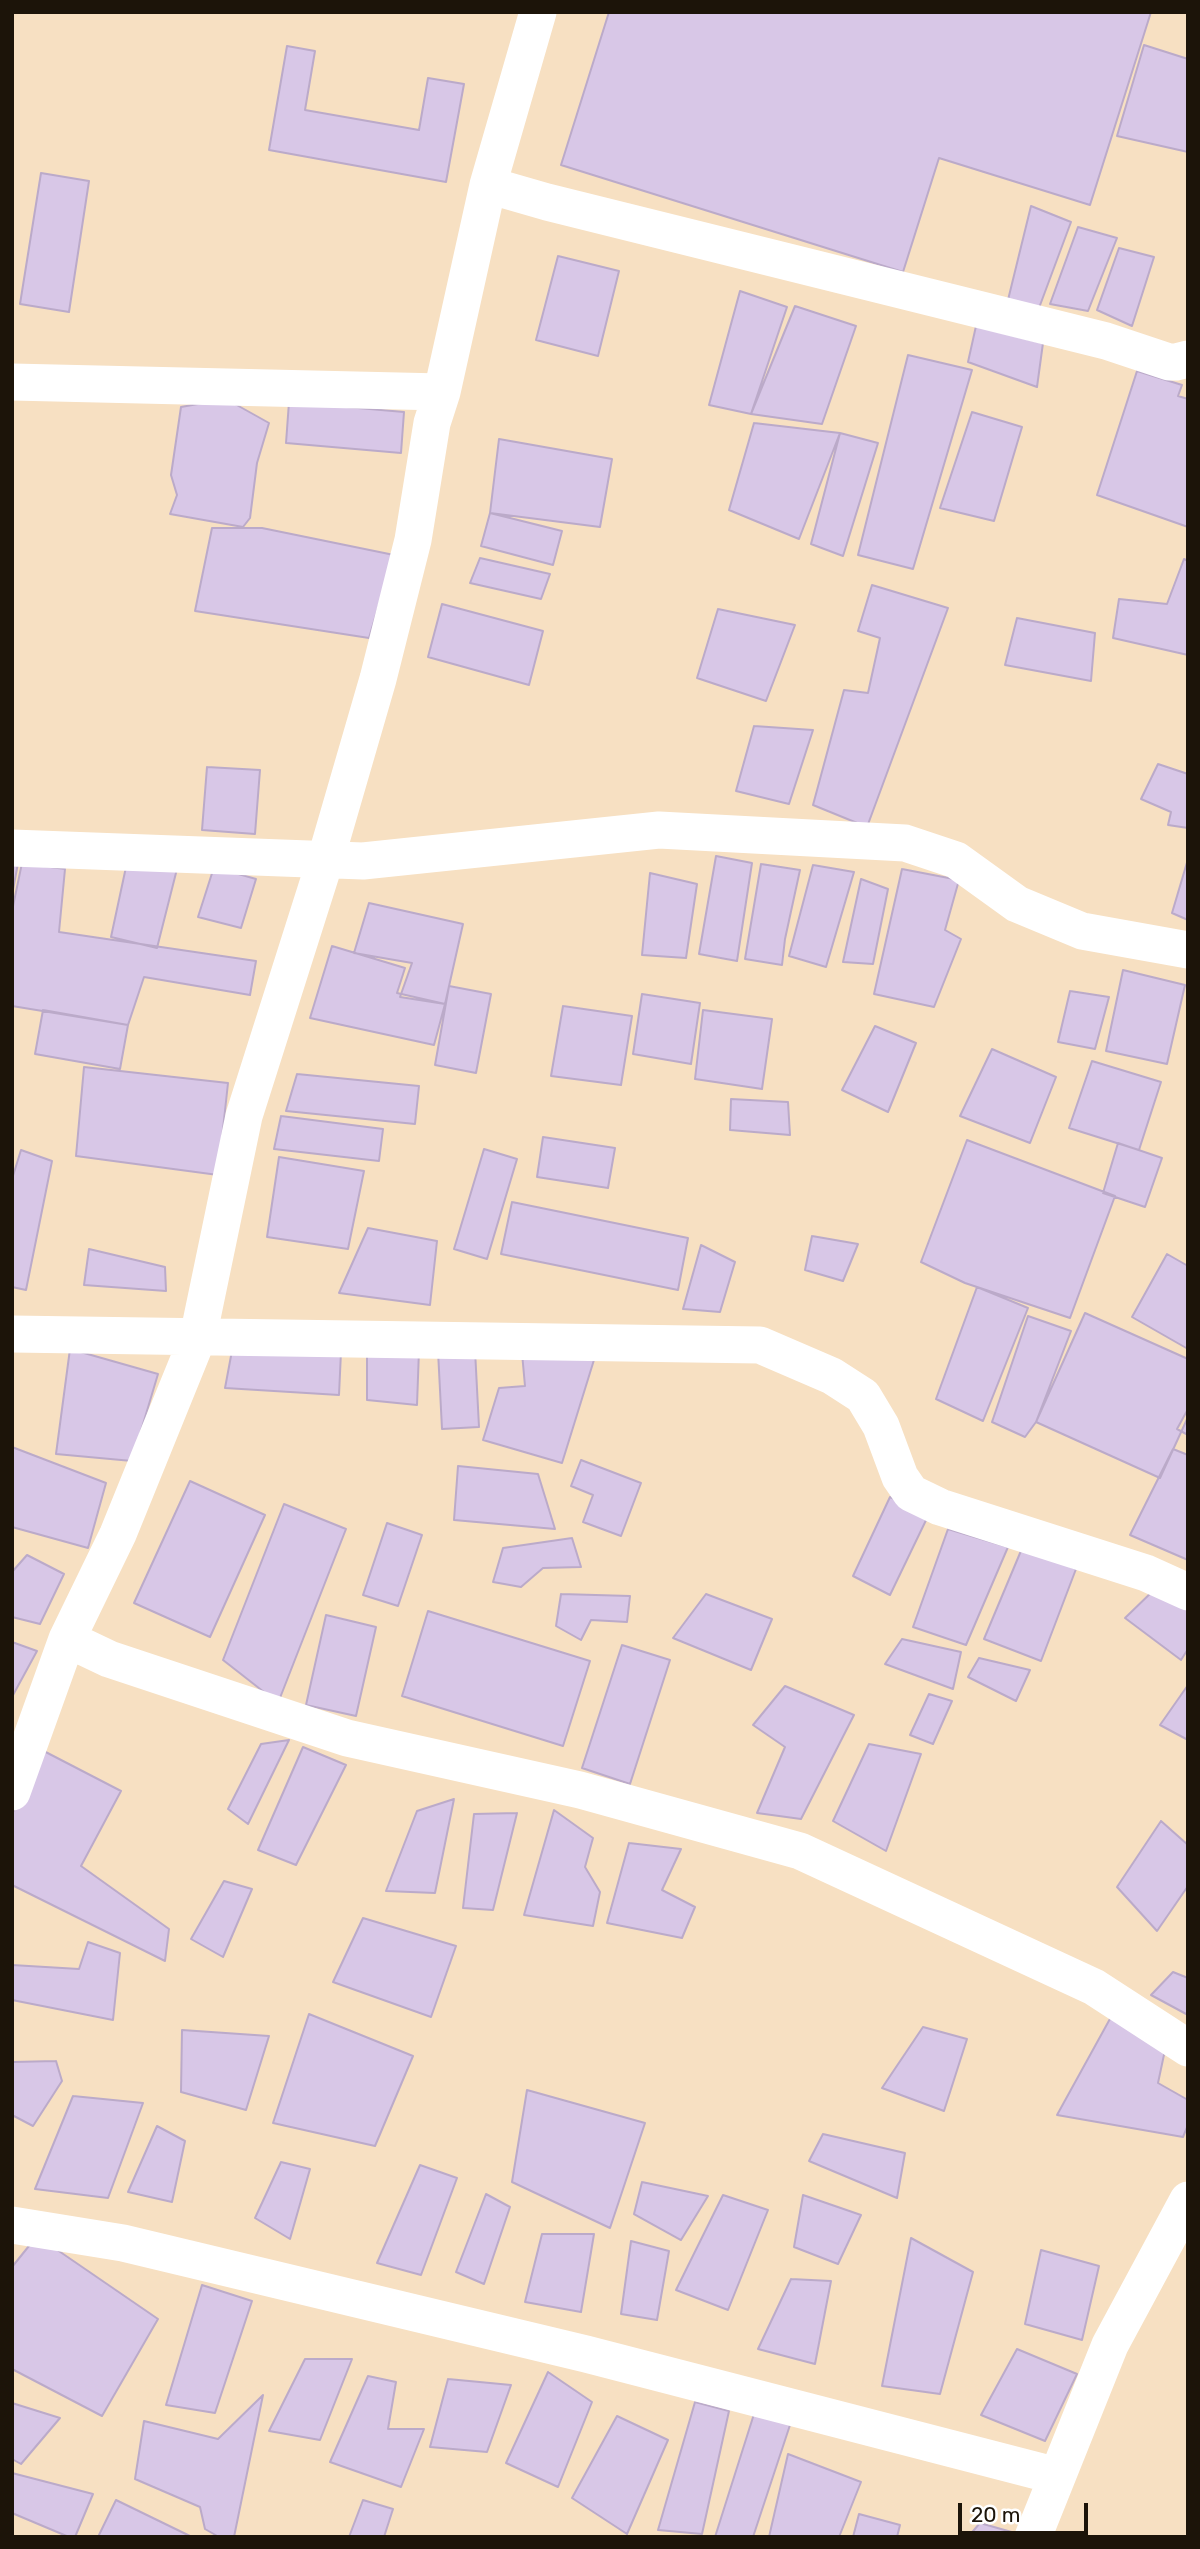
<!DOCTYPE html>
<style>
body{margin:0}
#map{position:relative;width:1200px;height:2549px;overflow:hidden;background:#f7e0c2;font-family:Rubik,sans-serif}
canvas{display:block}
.frame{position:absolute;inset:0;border:14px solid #1c1409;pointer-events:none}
.scale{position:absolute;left:958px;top:2503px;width:130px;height:32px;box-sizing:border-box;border:4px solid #1c1409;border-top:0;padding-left:9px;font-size:21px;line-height:24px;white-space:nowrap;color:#1c1409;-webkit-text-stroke:5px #fff;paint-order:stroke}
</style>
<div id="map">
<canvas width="1200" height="2549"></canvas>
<div class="frame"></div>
<div class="scale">20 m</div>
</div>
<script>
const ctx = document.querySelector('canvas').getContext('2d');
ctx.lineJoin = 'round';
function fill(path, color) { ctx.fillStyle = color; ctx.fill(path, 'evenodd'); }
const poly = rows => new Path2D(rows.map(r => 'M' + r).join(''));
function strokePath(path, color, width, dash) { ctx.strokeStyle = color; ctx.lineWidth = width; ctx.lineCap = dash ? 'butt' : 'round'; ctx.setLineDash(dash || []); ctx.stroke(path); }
const building = poly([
 [609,12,1151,12,1090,205,939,158,903,272,561,165,609,12],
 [1144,45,1188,59,1188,152,1117,136,1144,45],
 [287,46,315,51,305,110,419,130,428,78,464,84,446,182,269,150,287,46],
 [41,173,89,181,69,312,20,304,41,173],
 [1031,206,1071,222,1039,308,1007,304,1031,206],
 [1078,227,1117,238,1088,311,1050,304,1078,227],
 [1119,248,1154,257,1132,326,1097,310,1119,248],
 [558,256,619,271,598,356,536,340,558,256],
 [740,291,787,307,751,414,709,405,740,291],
 [795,306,856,326,822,424,751,414,795,306],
 [976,326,1043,343,1037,387,968,362,976,326],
 [908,355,972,370,913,569,858,555,908,355],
 [1137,371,1182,385,1178,396,1188,399,1188,527,1097,495,1137,371],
 [226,399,269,423,257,463,250,518,243,527,170,514,177,495,171,475,181,407,226,399],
 [289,402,404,412,401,453,286,443,289,402],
 [972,412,1022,427,994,521,940,508,972,412],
 [754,423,840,433,799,539,729,510,754,423],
 [840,433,878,443,843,556,811,544,840,433],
 [499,439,612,459,600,527,490,513,499,439],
 [490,513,562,531,553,565,481,546,490,513],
 [212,528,262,528,394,555,369,638,195,611,212,528],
 [480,558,550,574,541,599,470,583,480,558],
 [1184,559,1188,561,1188,655,1113,638,1119,599,1167,604,1184,559],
 [872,585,948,608,867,827,813,805,844,690,868,693,880,638,858,631,872,585],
 [442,604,543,631,529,685,428,657,442,604],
 [718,609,795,625,766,701,697,678,718,609],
 [1017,618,1095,633,1091,681,1005,665,1017,618],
 [754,726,813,730,789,804,736,791,754,726],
 [1158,764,1188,774,1188,828,1168,825,1171,812,1141,799,1158,764],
 [207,767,260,770,255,834,202,830,207,767],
 [129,853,178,865,157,948,111,937,129,853],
 [716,856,752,863,737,961,699,954,716,856],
 [12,857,19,858,12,895,12,857],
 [1188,859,1188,920,1172,913,1188,859],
 [22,863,65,869,59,932,256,961,250,995,144,977,128,1025,12,1006,12,911,22,863],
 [761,864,800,870,785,939,782,965,745,959,761,864],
 [813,865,854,872,826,967,789,956,813,865],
 [214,867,256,879,241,928,198,917,214,867],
 [902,869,959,880,945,930,961,939,934,1007,874,994,902,869],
 [650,873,697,884,686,958,642,955,650,873],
 [861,879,888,889,873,964,843,962,861,879],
 [369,903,463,924,445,1004,400,997,412,963,354,953,369,903],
 [332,946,405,968,397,993,445,1004,434,1045,310,1018,332,946],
 [1123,970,1185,985,1167,1064,1106,1051,1123,970],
 [449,986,491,994,476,1073,435,1065,449,986],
 [1070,991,1109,997,1095,1049,1058,1042,1070,991],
 [642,994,700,1003,691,1064,633,1054,642,994],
 [563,1006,632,1016,621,1085,551,1076,563,1006],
 [43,1010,128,1025,120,1069,35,1054,43,1010],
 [703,1010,772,1019,762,1089,695,1079,703,1010],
 [875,1026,916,1043,888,1112,842,1090,875,1026],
 [992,1049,1056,1077,1030,1143,960,1116,992,1049],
 [1092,1061,1161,1082,1139,1150,1069,1128,1092,1061],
 [84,1067,228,1083,218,1175,76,1156,84,1067],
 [297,1074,419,1086,415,1124,286,1111,297,1074],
 [731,1099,788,1102,790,1135,730,1130,731,1099],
 [281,1116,383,1129,379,1161,274,1149,281,1116],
 [543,1137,615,1148,608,1188,537,1177,543,1137],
 [967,1140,1115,1196,1070,1318,965,1283,921,1262,967,1140],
 [1118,1143,1162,1158,1145,1207,1103,1193,1118,1143],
 [484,1149,517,1159,487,1259,454,1249,484,1149],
 [21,1150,52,1161,26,1290,12,1287,12,1179,21,1150],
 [279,1157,364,1171,348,1249,267,1237,279,1157],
 [512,1202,688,1238,678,1290,501,1254,512,1202],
 [368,1228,437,1241,430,1305,339,1293,368,1228],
 [812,1236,858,1244,843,1281,805,1270,812,1236],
 [701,1245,735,1262,720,1312,683,1309,701,1245],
 [89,1249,165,1267,166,1291,84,1285,89,1249],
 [1167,1254,1188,1266,1188,1349,1132,1317,1167,1254],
 [977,1287,1028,1308,983,1421,936,1399,977,1287],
 [1085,1313,1188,1359,1188,1417,1160,1478,1036,1422,1085,1313],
 [1028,1316,1071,1331,1036,1422,1025,1437,992,1422,1028,1316],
 [234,1340,341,1352,339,1395,225,1388,234,1340],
 [598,1347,562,1463,483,1440,499,1388,525,1386,522,1353,598,1347],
 [367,1348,419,1350,417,1405,367,1400,367,1348],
 [70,1349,158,1374,132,1461,56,1454,70,1349],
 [475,1350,479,1427,442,1429,438,1351,475,1350],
 [1188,1409,1188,1435,1177,1429,1188,1409],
 [12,1447,106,1483,88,1548,12,1527,12,1447],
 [1173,1449,1188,1455,1188,1560,1130,1535,1173,1449],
 [581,1460,641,1483,621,1536,583,1522,593,1495,571,1486,581,1460],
 [458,1466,538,1474,555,1529,454,1520,458,1466],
 [190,1481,265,1515,210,1637,134,1603,190,1481],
 [890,1497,929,1514,890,1595,853,1576,890,1497],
 [284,1504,346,1529,278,1703,223,1660,284,1504],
 [387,1523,422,1535,398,1606,363,1595,387,1523],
 [948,1529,1008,1547,966,1645,913,1627,948,1529],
 [572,1538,581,1567,543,1568,521,1587,493,1582,503,1548,572,1538],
 [1023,1546,1076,1569,1041,1661,984,1639,1023,1546],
 [27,1555,64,1574,40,1624,12,1617,12,1572,27,1555],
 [1157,1587,1188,1604,1188,1649,1181,1660,1125,1618,1157,1587],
 [561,1594,630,1596,627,1622,591,1620,581,1640,556,1626,561,1594],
 [706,1594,772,1619,751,1670,673,1638,706,1594],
 [428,1611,590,1661,563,1746,402,1696,428,1611],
 [326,1615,376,1627,356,1716,306,1705,326,1615],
 [902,1639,961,1652,953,1689,885,1664,902,1639],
 [12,1642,37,1651,12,1697,12,1642],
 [622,1645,670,1660,630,1784,582,1768,622,1645],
 [979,1658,1030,1670,1016,1701,968,1677,979,1658],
 [1188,1685,1188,1740,1160,1725,1188,1685],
 [785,1686,854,1715,801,1819,757,1813,785,1747,753,1725,785,1686],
 [929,1694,952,1701,933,1744,910,1735,929,1694],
 [289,1740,248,1824,228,1809,261,1744,289,1740],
 [869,1744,921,1754,886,1851,833,1821,869,1744],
 [36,1747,121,1791,81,1866,169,1929,165,1961,12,1885,12,1815,36,1747],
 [303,1747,346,1765,296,1865,258,1850,303,1747],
 [454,1799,435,1893,386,1891,417,1811,454,1799],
 [554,1810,593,1838,585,1867,600,1892,593,1926,524,1915,554,1810],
 [517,1813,493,1910,463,1908,474,1814,517,1813],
 [1161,1821,1188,1845,1188,1886,1157,1931,1117,1887,1161,1821],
 [629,1843,681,1849,662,1890,695,1907,682,1938,607,1923,629,1843],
 [224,1881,252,1889,223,1957,191,1939,224,1881],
 [363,1918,456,1946,431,2017,333,1982,363,1918],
 [88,1942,120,1953,113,2020,12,2000,12,1965,79,1969,88,1942],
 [1173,1972,1188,1978,1188,2015,1151,1995,1173,1972],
 [309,2014,413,2056,375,2146,273,2123,309,2014],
 [1111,2017,1165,2050,1158,2083,1188,2100,1188,2125,1183,2137,1057,2115,1111,2017],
 [923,2027,967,2039,944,2111,882,2088,923,2027],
 [182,2030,269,2036,246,2110,181,2092,182,2030],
 [56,2061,62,2081,33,2126,12,2115,12,2062,56,2061],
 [527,2090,645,2123,610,2228,512,2182,527,2090],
 [73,2096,143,2103,108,2198,35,2189,73,2096],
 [157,2126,185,2141,172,2202,128,2192,157,2126],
 [823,2134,905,2153,897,2198,809,2161,823,2134],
 [281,2162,310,2169,290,2239,255,2218,281,2162],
 [420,2165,457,2178,421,2275,377,2263,420,2165],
 [642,2182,708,2196,681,2240,634,2214,642,2182],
 [486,2194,510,2207,484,2284,456,2272,486,2194],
 [723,2195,768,2210,728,2310,676,2290,723,2195],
 [803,2195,861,2215,838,2264,794,2247,803,2195],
 [542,2234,594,2234,581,2312,525,2302,542,2234],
 [37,2236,158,2319,102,2416,12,2369,12,2267,37,2236],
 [911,2238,973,2272,940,2394,882,2386,911,2238],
 [631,2241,669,2251,657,2320,621,2314,631,2241],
 [1041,2250,1099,2266,1082,2340,1025,2324,1041,2250],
 [791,2279,831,2281,815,2364,758,2349,791,2279],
 [202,2285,252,2301,215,2413,166,2405,202,2285],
 [1017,2349,1077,2374,1045,2441,981,2415,1017,2349],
 [305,2359,352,2359,320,2440,269,2431,305,2359],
 [548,2372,592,2402,558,2487,506,2463,548,2372],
 [368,2376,396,2382,388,2429,424,2429,401,2487,330,2462,368,2376],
 [448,2379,511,2385,487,2452,430,2447,448,2379],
 [263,2395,234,2537,219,2537,205,2529,200,2507,135,2479,144,2421,218,2439,263,2395],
 [695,2402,729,2411,702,2534,658,2530,695,2402],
 [12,2403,60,2418,21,2464,12,2459,12,2403],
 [754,2414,791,2422,753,2537,715,2537,754,2414],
 [617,2416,668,2440,627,2534,572,2498,617,2416],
 [788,2454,861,2482,839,2537,769,2537,788,2454],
 [12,2473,93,2494,75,2537,69,2537,12,2513,12,2473],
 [116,2500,192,2537,98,2537,116,2500],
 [363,2500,393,2509,384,2537,349,2537,363,2500],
 [859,2514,900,2525,897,2537,853,2537,859,2514],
 [980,2523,1022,2535,1021,2537,968,2537,980,2523]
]);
fill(building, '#d8c7e7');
strokePath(building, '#bbaac9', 2);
strokePath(poly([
 [488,185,547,202,1106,341,1169,362,1176,362,1188,359],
 [12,382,442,392],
 [12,848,363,861,659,830,905,843,956,860,1017,904,1082,931,1188,950],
 [12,1334,760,1345,832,1376,863,1396,881,1426,900,1477,911,1493,940,1507,1146,1573,1188,1592],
 [67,1639,109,1659,347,1738,580,1790,800,1851,1094,1987,1188,2048],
 [12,1792,67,1639,118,1534,198,1337,244,1116,326,858,378,679,413,540,432,423,442,392,488,185,538,12],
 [12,2225,123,2243,586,2354,1057,2476],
 [1033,2537,1110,2345,1188,2200]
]), '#fff', 37);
</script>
